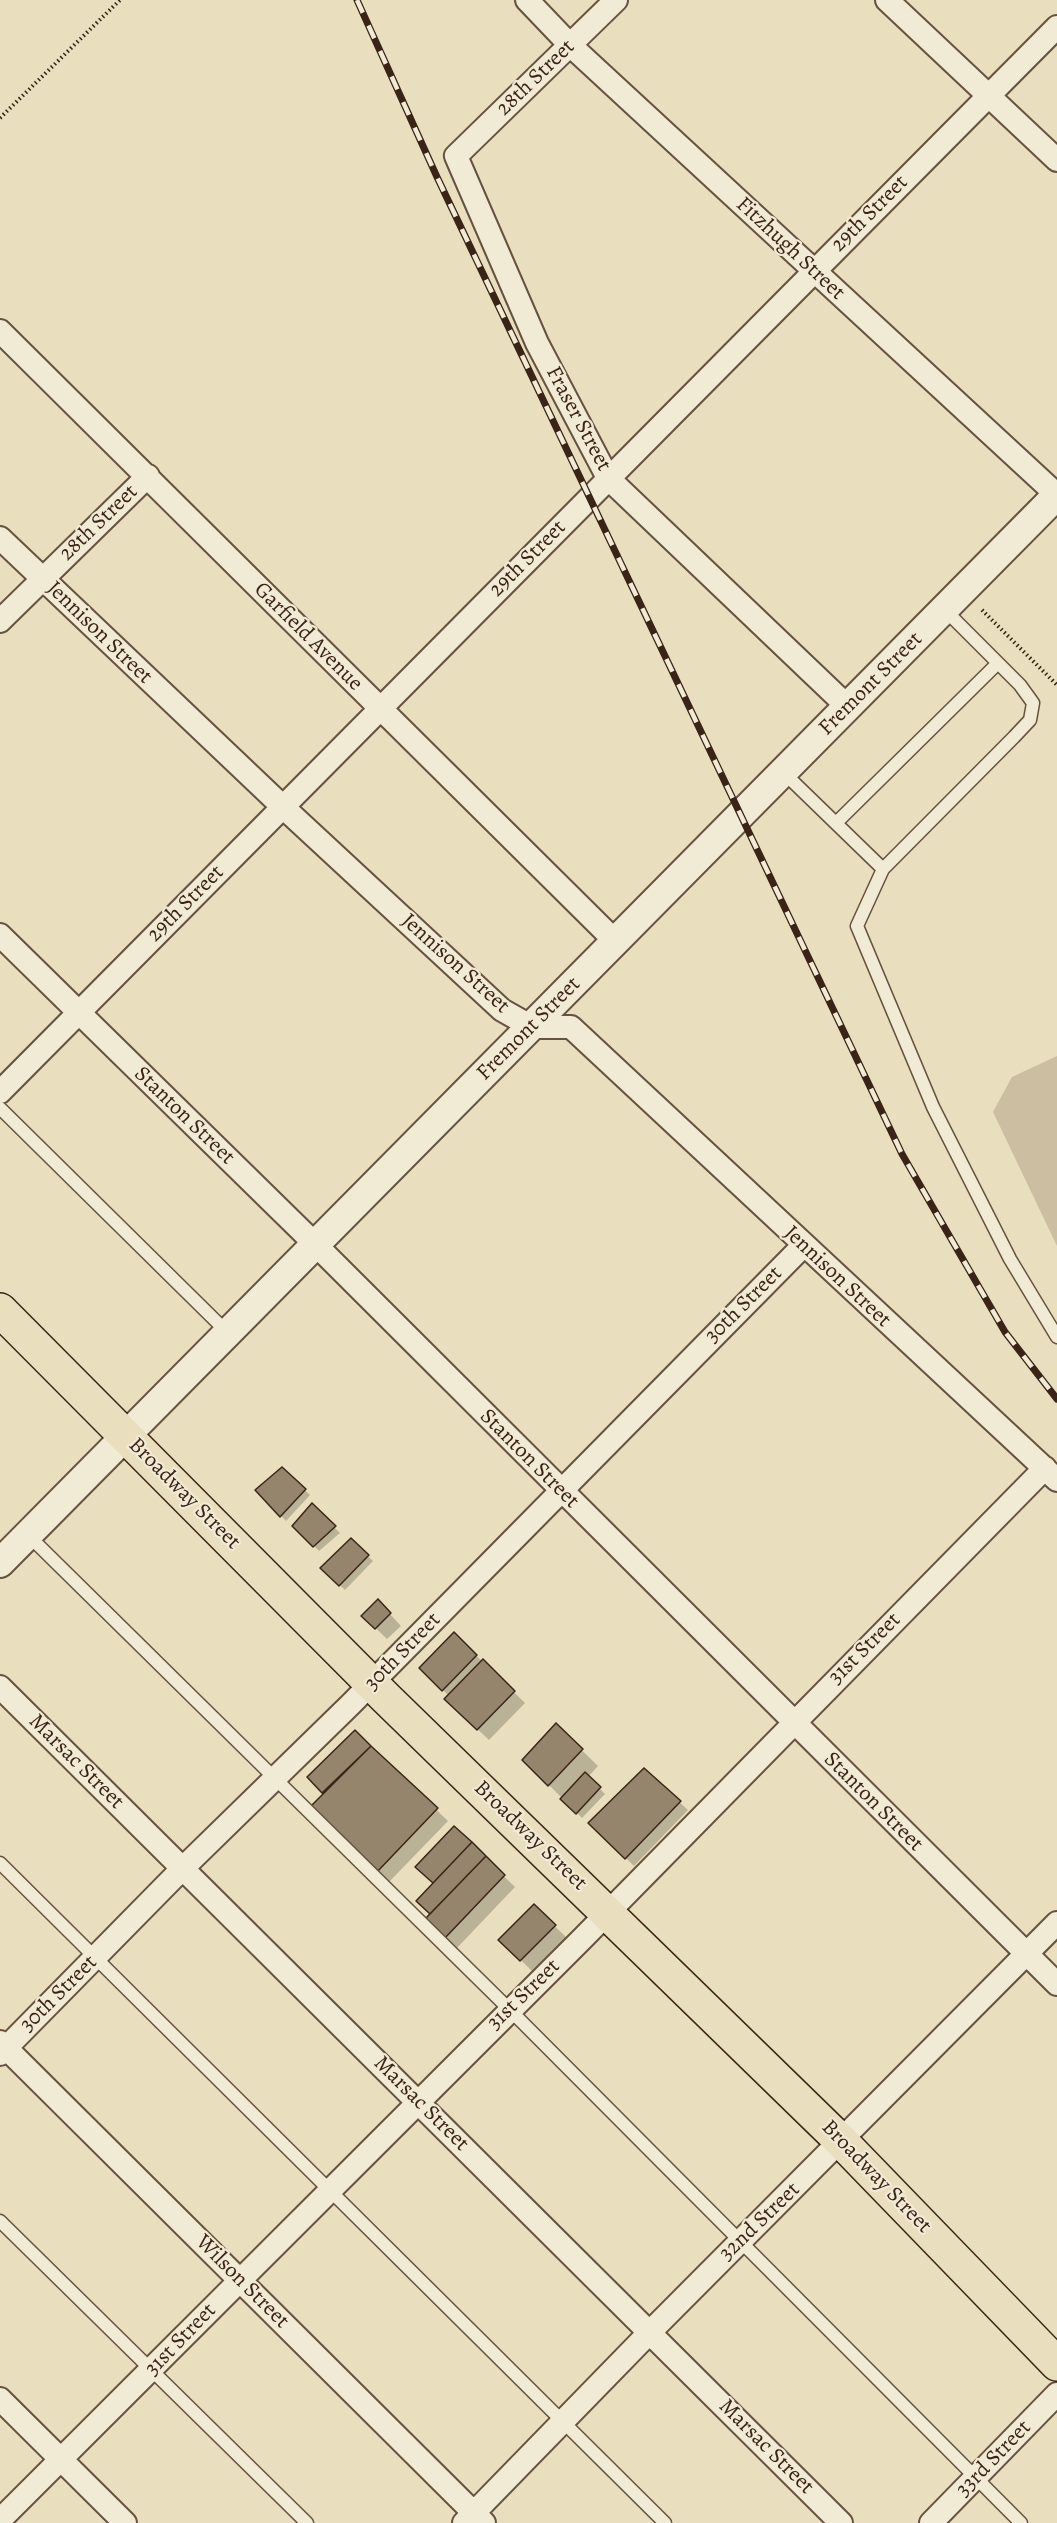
<!DOCTYPE html>
<style>
body{margin:0}
canvas{display:block;background:#e9debd}
</style>
<canvas width="1057" height="2523"></canvas>
<script>
const ctx = document.querySelector('canvas').getContext('2d');
ctx.lineJoin = 'round';
function fill(path, color) { ctx.fillStyle = color; ctx.fill(path, 'evenodd'); }
const poly = rows => new Path2D(rows.map(r => 'M' + r).join(''));
function strokePath(path, color, width, dash) { ctx.strokeStyle = color; ctx.lineWidth = width; ctx.lineCap = dash ? 'butt' : 'round'; ctx.setLineDash(dash || []); ctx.stroke(path); }
function drawText(font, color, halo, rows, align = 'center') {
  ctx.font = font + ' Alegreya,serif'; ctx.lineWidth = 4.5; ctx.setLineDash([]); ctx.textBaseline = 'middle'; ctx.strokeStyle = halo; ctx.fillStyle = color; for (const [text, x, y, turn = 0] of rows) {
    ctx.save(); ctx.translate(x, y); ctx.rotate((+turn || 0) * Math.PI / 180); ctx.textAlign = isNaN(turn) ? turn : align; if (halo) ctx.strokeText(text, 0, 0); ctx.fillText(text, 0, 0); ctx.restore();
  }
}
fill(poly([
 [1057,1056,1057,1246,993,1112,1012,1077]
]), '#cbbea1');
fill(poly([
 [282,1469,310,1495,286,1521,257,1490],
 [312,1505,340,1533,319,1551,294,1526],
 [351,1540,373,1561,345,1590,322,1568],
 [378,1601,401,1626,387,1639,363,1616],
 [454,1634,525,1703,489,1740,446,1699,449,1696,421,1668],
 [556,1725,598,1766,588,1777,605,1794,582,1818,524,1760],
 [355,1732,448,1821,388,1883,311,1808,325,1793,309,1777],
 [644,1770,688,1810,634,1866,590,1823],
 [454,1828,515,1887,456,1949,426,1920,432,1914,435,1883,417,1867],
 [534,1906,566,1937,532,1971,500,1940]
]), '#0003');
const building = poly([
 [282,1467,306,1489,280,1517,255,1490,282,1467],
 [312,1503,336,1526,313,1547,292,1526,312,1503],
 [351,1538,369,1555,339,1586,320,1568,351,1538],
 [378,1599,391,1613,375,1629,361,1616,378,1599],
 [454,1632,477,1655,442,1691,419,1668,454,1632],
 [483,1659,515,1691,477,1730,444,1699,483,1659],
 [556,1723,583,1749,548,1786,522,1760,556,1723],
 [355,1730,371,1746,322,1793,307,1777,355,1730],
 [371,1746,438,1808,376,1873,309,1808,371,1746],
 [644,1768,681,1801,625,1859,588,1823,644,1768],
 [585,1772,601,1787,576,1814,560,1799,585,1772],
 [454,1826,472,1842,433,1883,415,1867,454,1826],
 [472,1842,486,1856,430,1914,416,1901,472,1842],
 [486,1856,505,1875,444,1939,424,1920,486,1856],
 [534,1904,556,1925,520,1961,498,1940,534,1904]
]);
fill(building, '#95856d');
strokePath(building, '#3a2417', 1.5);
const service = poly([
 [783,772,883,869,1014,737,1030,720,1033,703,1020,685,944,609],
 [836,823,998,663],
 [883,869,857,926,933,1107,1010,1259,1057,1337],
 [0,1108,227,1332],
 [28,1535,509,2009,1021,2523],
 [0,1863,665,2523],
 [0,2221,307,2523]
]);
const minor = poly([
 [527,0,570,45,1057,495],
 [616,0,456,156,537,343,608,478,848,707],
 [887,0,1057,160],
 [0,331,616,942],
 [0,538,283,807,502,1010,532,1027,571,1027,1057,1480],
 [0,621,148,476],
 [0,935,314,1243,1057,1984],
 [0,1092,1057,27],
 [0,1687,841,2523],
 [0,2042,484,2523],
 [0,2054,182,1869,351,1704,803,1246],
 [0,2399,125,2523],
 [0,2520,582,1939,1045,1468],
 [464,2523,650,2332,1057,1923],
 [931,2523,1057,2394]
]);
const tertiary = poly([
 [0,1563,1057,495]
]);
const primary = poly([
 [0,1310,385,1697,841,2141,1057,2364]
]);
strokePath(service, '#665240', 15);
strokePath(minor, '#665240', 26);
strokePath(tertiary, '#665240', 32);
strokePath(primary, '#3a2417', 36);
strokePath(poly([
 [0,118,120,0],
 [982,610,1057,685]
]), '#3a2417', 4, [1.5, 3]);
strokePath(service, '#f1ead4', 12);
strokePath(minor, '#f1ead4', 22);
strokePath(tertiary, '#f1ead4', 28);
strokePath(primary, '#e9debd', 33);
const rail = poly([
 [357,0,437,177,902,1154,1005,1332,1057,1399]
]);
strokePath(rail, '#3a2417', 7);
strokePath(rail, '#f1ead4', 4.5, [14]);
drawText('22px', '#3a2417', '#f1ead4', [
 ["28th Street",536,78,-44],
 ["29th Street",870,214,-45],
 ["Fitzhugh Street",790,249,43],
 ["Fraser Street",578,419,62],
 ["28th Street",99,523,-44],
 ["29th Street",528,559,-45],
 ["Jennison Street",99,633,44],
 ["Garfield Avenue",308,637,45],
 ["Fremont Street",871,684,-45],
 ["29th Street",186,904,-45],
 ["Jennison Street",455,964,42],
 ["Fremont Street",529,1029,-45],
 ["Stanton Street",184,1116,44],
 ["Jennison Street",837,1277,43],
 ["30th Street",744,1305,-45],
 ["Stanton Street",529,1459,45],
 ["Broadway Street",184,1494,45],
 ["31st Street",865,1649,-45],
 ["30th Street",403,1652,-46],
 ["Marsac Street",76,1762,45],
 ["Stanton Street",873,1802,45],
 ["Broadway Street",530,1836,44],
 ["30th Street",59,1994,-45],
 ["31st Street",524,1995,-44],
 ["Marsac Street",421,2104,45],
 ["Broadway Street",876,2177,46],
 ["32nd Street",760,2222,-44],
 ["Wilson Street",242,2282,45],
 ["31st Street",181,2340,-46],
 ["Marsac Street",766,2447,45],
 ["33rd Street",994,2459,-46]
]);
</script>
